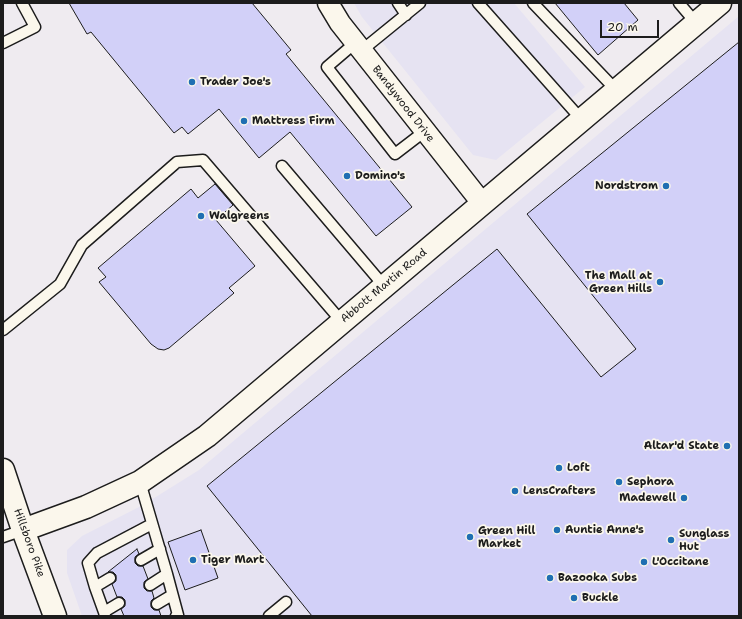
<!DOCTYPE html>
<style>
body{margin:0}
#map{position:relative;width:742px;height:619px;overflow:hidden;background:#efebf0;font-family:"Shantell Sans",sans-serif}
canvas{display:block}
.frame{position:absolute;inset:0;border:4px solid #1c1c1c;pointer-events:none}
.scale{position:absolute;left:600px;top:20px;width:59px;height:18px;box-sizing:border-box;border:2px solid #1c1c1c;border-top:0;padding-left:5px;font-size:12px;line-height:14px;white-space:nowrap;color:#1c1c1c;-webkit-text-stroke:3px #fbf7ec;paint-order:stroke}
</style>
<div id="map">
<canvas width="742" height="619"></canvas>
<div class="frame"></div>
<div class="scale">20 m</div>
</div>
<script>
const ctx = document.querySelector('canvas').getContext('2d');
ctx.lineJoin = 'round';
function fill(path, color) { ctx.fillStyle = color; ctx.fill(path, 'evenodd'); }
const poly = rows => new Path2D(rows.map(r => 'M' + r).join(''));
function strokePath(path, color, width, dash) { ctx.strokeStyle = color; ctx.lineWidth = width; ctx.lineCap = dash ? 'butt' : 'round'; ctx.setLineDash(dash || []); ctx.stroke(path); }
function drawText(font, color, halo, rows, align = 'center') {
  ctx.font = font + ' "Shantell Sans",sans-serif'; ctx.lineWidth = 3.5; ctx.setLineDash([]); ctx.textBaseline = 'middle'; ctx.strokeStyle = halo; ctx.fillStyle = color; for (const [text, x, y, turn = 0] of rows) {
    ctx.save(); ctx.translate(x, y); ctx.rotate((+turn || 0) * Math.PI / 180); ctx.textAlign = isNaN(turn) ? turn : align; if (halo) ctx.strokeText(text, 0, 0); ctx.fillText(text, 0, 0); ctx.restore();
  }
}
fill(poly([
 [354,3,514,3,585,87,496,160,473,155,362,17],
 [739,16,739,616,82,616,67,573,67,550,82,536,143,505,199,470]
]), '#e6e3f2');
const building = poly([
 [69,3,252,3,291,50,286,54,412,207,376,236,290,132,259,158,219,109,188,134,182,127,174,133,91,32,87,34,69,3],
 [555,3,624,3,638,20,598,55,555,3],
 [739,42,739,616,312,616,207,486,497,249,601,377,636,349,527,214,739,42],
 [215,184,233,205,216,220,255,266,229,288,234,293,169,348,164,350,158,349,151,344,99,282,106,277,98,268,191,189,198,198,215,184],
 [201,530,218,578,185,590,168,542,201,530],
 [137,549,139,554,135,557,135,563,138,566,143,566,148,579,144,582,144,588,147,591,152,591,154,598,151,601,151,607,154,610,159,610,161,616,124,616,121,609,125,606,125,600,122,597,117,597,112,584,116,581,116,575,113,572,108,572,137,549]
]);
fill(building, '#d2d0f8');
strokePath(building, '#1c1c1c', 1);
const lane = poly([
 [398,3,406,15],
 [478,3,581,119],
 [533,3,616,90],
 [679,3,696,23],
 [3,43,35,27,22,3],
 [355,43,327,67,395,154,425,131],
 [361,51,420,3],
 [282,166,384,286],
 [3,330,60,284,82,245,177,162,203,160,342,322],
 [140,482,167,574,178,615,176,616],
 [3,537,23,530],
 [141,560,160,549],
 [150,585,167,574],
 [95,587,88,563,97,553,152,524],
 [157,604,172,595],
 [104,612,95,587,110,578],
 [105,616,104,612,119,603],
 [269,616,286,602]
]);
const street = poly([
 [328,3,340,23,482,203]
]);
const secondary = poly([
 [23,530,86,507,140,482,207,436,720,3]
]);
const primary = poly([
 [3,470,23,530,55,616]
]);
strokePath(lane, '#1c1c1c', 13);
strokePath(street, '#1c1c1c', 23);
strokePath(secondary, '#1c1c1c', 25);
strokePath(primary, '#1c1c1c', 25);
strokePath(lane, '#fbf7ec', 10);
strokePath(street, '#fbf7ec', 20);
strokePath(secondary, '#fbf7ec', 22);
strokePath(primary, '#fbf7ec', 22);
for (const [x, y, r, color] of [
 [192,82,4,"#1f6fb2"],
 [244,121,4,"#1f6fb2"],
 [347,176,4,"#1f6fb2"],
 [666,186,4,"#1f6fb2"],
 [201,216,4,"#1f6fb2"],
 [660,282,4,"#1f6fb2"],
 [727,446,4,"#1f6fb2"],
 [559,468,4,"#1f6fb2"],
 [619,482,4,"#1f6fb2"],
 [515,491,4,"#1f6fb2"],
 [684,498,4,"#1f6fb2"],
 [557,530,4,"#1f6fb2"],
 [470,537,4,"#1f6fb2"],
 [671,540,4,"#1f6fb2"],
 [193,560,4,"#1f6fb2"],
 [644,562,4,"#1f6fb2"],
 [550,578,4,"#1f6fb2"],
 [574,598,4,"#1f6fb2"]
]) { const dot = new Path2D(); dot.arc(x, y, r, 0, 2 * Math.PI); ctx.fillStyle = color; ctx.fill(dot); strokePath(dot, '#fbf7ec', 1.5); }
drawText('bold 11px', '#1c1c1c', '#fbf7ec', [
 ["Trader Joe's",200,82],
 ["Mattress Firm",252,121],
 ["Domino's",355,176],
 ["Nordstrom",658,186,"right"],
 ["Walgreens",209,216],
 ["The Mall at",652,276,"right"],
 ["Green Hills",652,289,"right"],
 ["Altar'd State",719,446,"right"],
 ["Loft",567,468],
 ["Sephora",627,482],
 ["LensCrafters",523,491],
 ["Madewell",676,498,"right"],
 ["Auntie Anne's",565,530],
 ["Green Hill",478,531],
 ["Market",478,544],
 ["Sunglass",679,534],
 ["Hut",679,547],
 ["Tiger Mart",201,560],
 ["L'Occitane",652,562],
 ["Bazooka Subs",558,578],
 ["Buckle",582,598]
], 'left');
drawText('11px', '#1c1c1c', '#fbf7ec', [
 ["Bandywood Drive",403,104,52],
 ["Abbott Martin Road",384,286,-40],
 ["Hillsboro Pike",29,543,70]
]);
</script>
